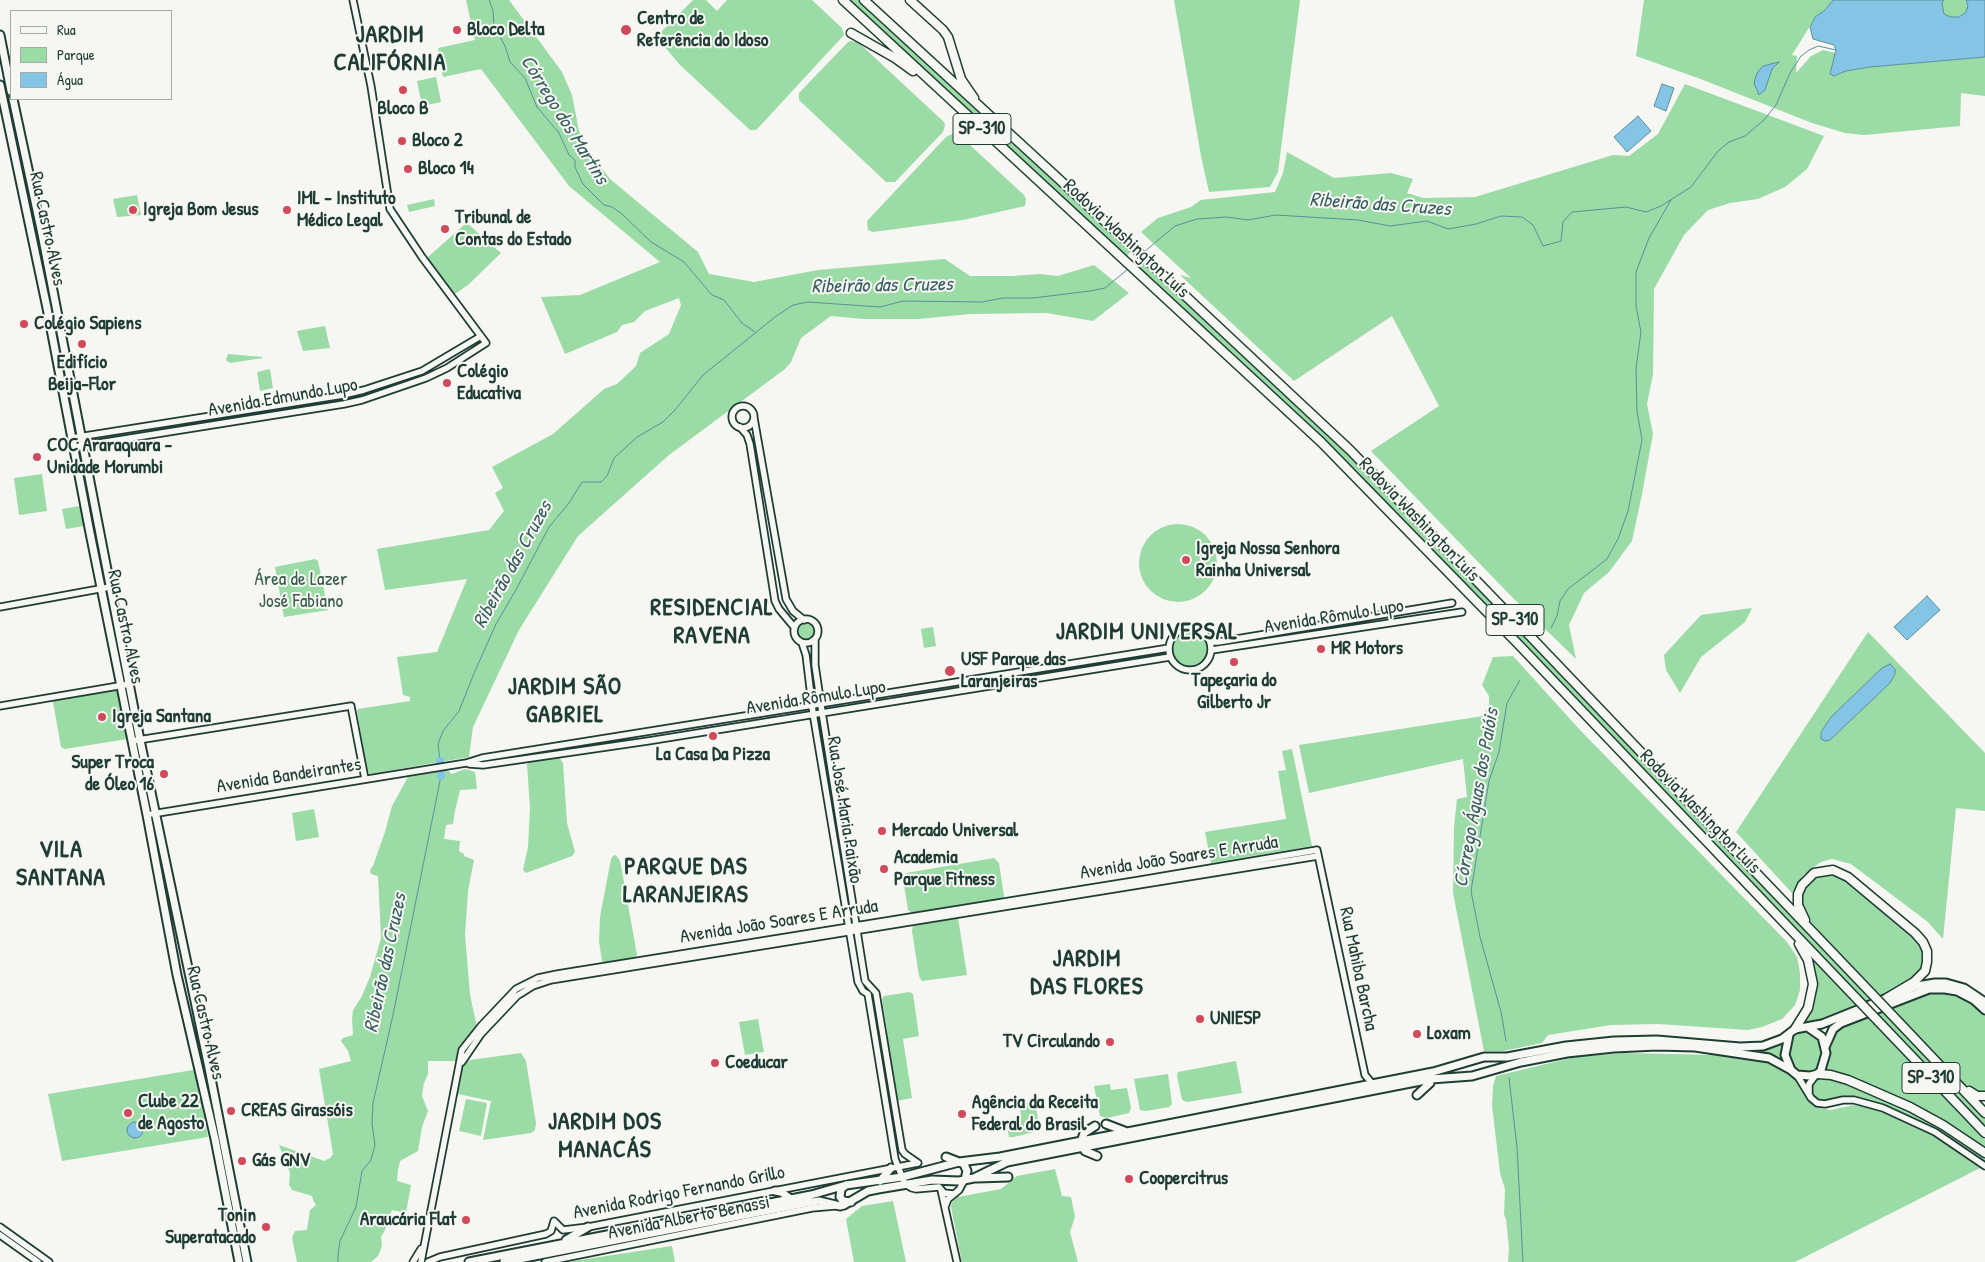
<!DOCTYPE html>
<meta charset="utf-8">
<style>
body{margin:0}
#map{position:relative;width:1985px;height:1262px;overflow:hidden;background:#f6f6f2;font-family:"Patrick Hand",sans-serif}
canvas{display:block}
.legend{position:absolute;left:10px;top:10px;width:162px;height:90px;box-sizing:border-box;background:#f6f6f2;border:1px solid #a0aca6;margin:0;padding:6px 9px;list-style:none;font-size:15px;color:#1f3d34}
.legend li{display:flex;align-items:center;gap:10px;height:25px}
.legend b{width:25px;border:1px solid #a0aca6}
</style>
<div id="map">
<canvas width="1985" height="1262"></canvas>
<ul class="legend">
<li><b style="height:6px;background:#f6f6f2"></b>Rua</li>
<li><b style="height:14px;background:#9bdba5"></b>Parque</li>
<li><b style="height:14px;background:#84c5e5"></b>Água</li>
</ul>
</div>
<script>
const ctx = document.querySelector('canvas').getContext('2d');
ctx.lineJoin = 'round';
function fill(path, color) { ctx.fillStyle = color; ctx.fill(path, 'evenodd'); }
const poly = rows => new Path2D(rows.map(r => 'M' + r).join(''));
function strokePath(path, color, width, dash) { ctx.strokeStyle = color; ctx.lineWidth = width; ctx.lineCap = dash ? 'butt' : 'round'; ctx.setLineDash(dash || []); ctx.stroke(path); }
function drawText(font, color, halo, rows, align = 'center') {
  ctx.font = font + ' "Patrick Hand",sans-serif'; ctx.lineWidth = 4; ctx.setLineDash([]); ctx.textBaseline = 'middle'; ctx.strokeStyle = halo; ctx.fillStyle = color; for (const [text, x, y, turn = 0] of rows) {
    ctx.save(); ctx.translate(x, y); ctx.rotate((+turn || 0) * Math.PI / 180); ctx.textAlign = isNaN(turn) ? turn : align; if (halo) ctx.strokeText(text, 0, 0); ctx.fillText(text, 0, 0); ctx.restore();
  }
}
fill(poly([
 [466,0,509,0,562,72,572,95,579,131,590,153,610,179,698,252,709,274,754,282,818,270,945,259,970,276,1012,276,1040,274,1058,276,1094,265,1129,293,1093,321,1047,313,971,314,918,319,864,319,831,316,801,338,791,362,785,369,669,455,578,536,519,630,473,727,469,757,370,774,367,770,365,758,357,711,358,709,410,701,410,697,403,695,397,657,437,652,467,579,385,590,377,549,489,530,504,511,495,493,503,488,492,467,553,434,604,389,617,384,636,366,640,353,669,334,681,305,679,298,645,311,634,322,622,325,617,332,565,354,541,297,580,295,660,262,569,186,481,69,443,77,438,48,475,40],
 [693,0,706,0,717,11,727,0,812,0,842,28,844,35,760,126,756,130,750,130,680,65,659,40,659,34],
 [847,0,861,0,1121,240,1130,252,1127,256,1113,246],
 [1174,0,1300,0,1278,172,1270,187,1209,192,1201,156],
 [1644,0,1833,0,1825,10,1815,18,1792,55,1797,56,1796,73,1811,56,1823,50,1836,53,1830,74,1834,76,1846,71,1870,67,1985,57,1985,96,1961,93,1960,126,1864,135,1845,133,1812,123,1698,78,1636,56],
 [1944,0,1966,0,1969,7,1966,12,1959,17,1950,17,1944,14,1942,3],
 [852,41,859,43,944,122,945,125,943,132,895,182,886,182,799,100,799,93,848,42],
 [436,77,441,102,422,106,417,81],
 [1685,84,1824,136,1807,169,1785,187,1758,199,1730,203,1708,210,1684,235,1654,289,1653,374,1647,404,1653,434,1642,494,1632,541,1609,572,1584,593,1569,625,1576,659,1510,595,1371,451,1439,406,1392,316,1294,381,1180,275,1191,278,1141,232,1158,218,1191,207,1201,200,1275,192,1283,173,1287,152,1334,178,1391,173,1413,179,1407,193,1423,198,1475,197,1613,155,1629,156,1658,134],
 [954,133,958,134,1024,195,1026,199,1025,206,963,220,873,232,868,230,867,221,946,137],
 [137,195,141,215,117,217,113,199],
 [434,199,435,206,409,212,407,205],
 [468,224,501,253,469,284,455,294,452,293,429,263,428,257,464,225],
 [1137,261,1150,268,1366,470,1810,933,1871,1000,1866,1002,1855,993,1361,478,1142,273,1135,264],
 [325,326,330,348,303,351,297,331],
 [228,354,262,357,263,358,230,363,226,360],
 [270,369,273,388,260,391,257,372],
 [42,474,47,511,19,515,14,478],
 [80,506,84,526,66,529,62,509],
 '1139 563a39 39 0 1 1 78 0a39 39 0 1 1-78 0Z',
 [315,559,318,561,328,610,284,617,275,567],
 [1752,608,1745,622,1701,657,1680,693,1666,670,1664,655,1701,615],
 '797 632a9 9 0 1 1 18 0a9 9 0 1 1-18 0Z',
 [933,627,936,646,924,648,921,629],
 '1172 650a18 18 0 1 1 36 0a18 18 0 1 1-36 0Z',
 [1868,632,1985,753,1985,811,1956,808,1943,939,1928,922,1851,864,1832,859,1821,862,1803,875,1792,893,1736,832],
 [1513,656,1580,730,1787,942,1797,957,1800,973,1800,990,1795,1005,1782,1019,1762,1027,1748,1030,1658,1024,1611,1025,1548,1035,1542,1043,1503,1051,1484,1051,1453,893,1454,827,1457,799,1467,797,1463,759,1309,793,1299,745,1483,716,1489,705,1489,696,1482,685,1493,657],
 [117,690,121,692,129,736,127,739,65,749,61,747,53,702,56,700],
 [1292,749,1312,846,1211,863,1205,832,1286,819,1278,771,1286,770,1282,751],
 [559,757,563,763,567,823,575,852,572,856,526,873,523,870,528,847,530,808,527,764,530,761],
 [465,769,475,772,477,789,460,790,455,811,453,824,446,825,444,839,460,841,459,851,464,854,464,856,474,860,468,891,465,935,470,995,477,1027,457,1051,458,1061,428,1061,428,1074,424,1083,422,1096,428,1111,422,1127,418,1151,400,1161,398,1170,397,1181,411,1185,406,1213,392,1210,385,1230,381,1237,382,1246,378,1256,371,1262,297,1262,292,1238,295,1231,307,1230,310,1210,316,1205,313,1200,312,1196,292,1190,289,1185,290,1173,279,1145,324,1161,330,1158,333,1154,319,1069,351,1061,348,1051,341,1041,343,1038,353,1035,352,1019,353,1010,361,998,370,977,381,938,378,876,371,874,370,870,373,866,385,832,392,806,408,777,447,770,452,774],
 [314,809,319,837,296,841,292,813],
 [616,855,620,861,622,871,637,955,635,959,606,964,602,961,599,941,600,917,611,859,613,856],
 [994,858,999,863,1004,896,1002,899,914,914,908,910,903,879,906,873],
 [1827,872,1842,875,1912,933,1925,950,1923,969,1907,985,1880,996,1806,917,1801,908,1801,892,1810,879],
 [958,918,967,975,922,981,919,976,912,931,913,926],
 [1809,955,1857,1005,1845,1013,1819,1022,1800,1025,1815,976],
 [1944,991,1962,996,1979,1007,1985,1014,1985,1094,1982,1095,1968,1088,1890,1006,1925,992],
 [910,992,913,994,919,1036,903,1039,912,1098,897,1101,885,1032,887,1031,882,999,884,996],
 [1880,1010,1890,1017,1985,1117,1985,1130,1882,1022,1876,1012],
 [1867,1016,1985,1140,1985,1150,1953,1129,1824,1072,1829,1060,1829,1044,1836,1031,1839,1027],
 [758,1019,764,1052,745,1055,739,1022],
 [1802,1031,1810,1032,1817,1036,1820,1040,1823,1054,1818,1068,1813,1072,1807,1074,1797,1070,1788,1056,1789,1040,1795,1034],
 [1782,1042,1781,1054,1783,1063,1732,1050],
 [521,1053,526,1061,536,1123,535,1130,531,1133,483,1140,491,1101,458,1094,463,1066,470,1060],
 [1624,1053,1715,1055,1770,1062,1784,1069,1798,1081,1813,1104,1819,1108,1831,1110,1854,1105,1871,1107,1902,1118,1945,1139,1984,1166,1795,1262,1508,1262,1509,1248,1506,1219,1504,1214,1505,1189,1500,1173,1492,1105,1493,1086,1496,1076,1575,1057],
 [1236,1061,1242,1093,1187,1102,1182,1100,1177,1076,1178,1072],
 [193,1070,195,1071,208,1137,62,1161,48,1094],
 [1168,1074,1172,1104,1169,1107,1146,1111,1140,1110,1134,1079],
 [1819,1077,1839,1081,1871,1093,1936,1123,1985,1155,1985,1162,1961,1144,1931,1127,1879,1104,1852,1097,1839,1097,1825,1101,1816,1099,1811,1092,1811,1085,1816,1079],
 [1110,1084,1111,1090,1127,1088,1131,1108,1129,1113,1107,1118,1100,1116,1094,1086],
 [466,1099,487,1103,481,1136,459,1131],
 [1035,1102,1039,1125,1038,1131,1014,1137,1009,1137,1006,1120,1021,1117,1019,1104],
 [1055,1169,1062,1196,1071,1197,1075,1217,1070,1232,1078,1262,962,1262,951,1207,952,1202,958,1197,1001,1189,1017,1176],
 [893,1201,906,1262,854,1262,846,1219,862,1206],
 [672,1246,675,1262,567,1262]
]), '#9bdba5');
const water = poly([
 [1833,0,1944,0,1942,3,1944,14,1951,17,1959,17,1966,12,1968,6,1966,0,1985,0,1985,57,1870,67,1846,71,1834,76,1830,74,1836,50,1834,45,1813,39,1810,27,1815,17,1825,10,1833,0],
 [1779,62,1772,69,1765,90,1759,95,1754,83,1757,73,1763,66,1779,62],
 [1662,84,1674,88,1666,111,1654,106,1662,84],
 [1638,116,1651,131,1627,152,1614,137,1638,116],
 [1927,596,1940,610,1907,640,1894,627,1927,596],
 [1890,664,1895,669,1895,674,1890,683,1830,740,1825,741,1821,739,1821,732,1831,717,1882,668,1890,664],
 '127 1130a8 8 0 1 1 16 0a8 8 0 1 1-16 0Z'
]);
fill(water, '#84c5e5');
strokePath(water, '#5c8f9e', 1);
strokePath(poly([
 [489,0,493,10,494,26,505,46,510,62,525,78,537,107,559,133,569,155,575,160,575,167,583,184,604,205,612,207,622,214,651,242,684,262,712,295,724,300,742,323,755,332],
 [1144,252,1175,226,1197,219,1227,217,1248,220,1276,215,1358,220,1390,226,1427,221,1448,229,1476,224,1501,216,1522,217,1533,225,1543,246,1561,241,1563,222,1572,212,1626,207,1646,212,1661,206,1691,187,1718,151,1729,142,1745,136,1764,120,1776,105,1790,73,1801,56,1809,50,1818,46,1836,50],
 [1132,264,1140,256],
 [1551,628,1557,616,1560,601,1568,589,1607,559,1618,539,1628,511,1642,440,1637,411,1636,368,1641,332,1636,306,1636,272,1649,238,1671,200],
 [440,761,438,744,443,731,459,711,475,671,496,624,517,588,549,527,569,503,582,482,601,482,607,476,614,458,637,437,663,422,675,410,703,375,775,317,793,305,808,302,880,307,903,301,982,302,1003,298,1033,298,1090,291,1105,288,1128,269],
 [1506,1041,1501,1012,1480,937,1471,891,1489,781,1499,752,1507,703,1520,680],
 [1509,1078,1517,1147,1523,1262],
 [338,1262,338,1255,340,1241,356,1207,362,1171,371,1160,375,1145,372,1124,373,1103,393,1015,441,776]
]), '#5c8f9e', 1);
strokePath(poly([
 [440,761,441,776]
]), '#84c5e5', 8);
const minor = poly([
 '732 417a11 11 0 1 1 22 0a11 11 0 1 1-22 0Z',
 [754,418,786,599,793,611,804,620],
 [740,427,747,435,750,444,775,601,779,609,794,627],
 [72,438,343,395,364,390,422,371,481,336],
 [74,447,344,404,362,400,426,378,447,368,486,343,422,257,390,209,371,86,353,0],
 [0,607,110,587],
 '794 631a12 12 0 1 1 24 0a12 12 0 1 1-24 0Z',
 '1169 649a21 21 0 1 1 42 0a21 21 0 1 1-42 0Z',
 [815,640,815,665,822,712,865,981,876,993,902,1150,905,1154,918,1163],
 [1210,642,1218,642,1452,603],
 [802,643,806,655,813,713,858,982,863,991,868,994,895,1159,905,1184,912,1188,916,1189,939,1187,944,1193,954,1194],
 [1212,650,1462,612],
 [0,706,130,684],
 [132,741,351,706,365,779],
 [469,764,483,765,648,741,1170,657],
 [152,814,466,763,482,758,1169,648],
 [462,1062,481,1034,517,996,533,986,551,980,1318,856],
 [1797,1075,1811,1098,1817,1103,1825,1104,1843,1100,1854,1100,1883,1108,1935,1132,1985,1166],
 [1809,1093,1809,1084,1816,1075],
 [941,1190,957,1262],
 [945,1207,948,1199,959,1190,965,1179],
 [0,1227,49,1262],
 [0,1235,38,1262],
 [413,1262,421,1249],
 [421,1262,462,1050,481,1026,516,989,538,978,557,974,1140,880,1317,850,1365,1075,1375,1087],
 [428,1262,440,1257,546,1234,551,1231,554,1221,563,1230,588,1227,918,1163],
 [545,1262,812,1208,835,1206]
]);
const major = poly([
 [0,35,11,91],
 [0,85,47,308,90,533,147,815,177,975,215,1139,239,1262],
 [13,99,42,234,140,740,208,1063,247,1262],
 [1789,1035,1785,1055,1791,1070],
 [1825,1047,1833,1029,1841,1023,1929,989,1945,989,1957,991,1974,1000,1985,1010],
 [1417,1095,1430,1083,1431,1079],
 [1106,1124,1127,1132],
 [1095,1126,1084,1133,1081,1142,1085,1151,1097,1156],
 [946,1157,964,1164,967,1171,965,1179],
 [977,1178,1008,1177],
 [880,1181,891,1168],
 [846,1185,841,1189,840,1197,843,1201,851,1202],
 [775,1191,781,1192,791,1199],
 [566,1240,588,1227],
 [469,1262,811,1195,846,1185,902,1177,959,1162,1000,1157,1433,1072,1484,1057,1507,1057,1566,1046,1614,1041,1657,1040,1740,1047,1763,1046,1782,1039,1795,1029,1822,1024,1917,986,1935,983,1946,983,1964,988,1985,1002],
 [504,1262,806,1203,819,1201,840,1206,844,1205,868,1191,878,1189,932,1180,959,1181,974,1178,1007,1162,1431,1079,1472,1076,1521,1062,1567,1053,1614,1048,1657,1046,1695,1047,1769,1058,1791,1070,1797,1075,1810,1076,1818,1074,1821,1070,1826,1053,1822,1037,1809,1028]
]);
const highway = poly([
 [843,0,1321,442,1521,647,1856,998],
 [864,0,1147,260,1350,450,1530,636,1871,993],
 [910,0,943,30,948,37,961,79,974,98],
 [851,33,895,58,913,71],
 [1805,920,1798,905,1798,894,1802,885,1814,873,1833,870,1848,877,1915,933,1923,942,1927,951,1927,962,1925,971,1914,982,1887,998],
 [1892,1015,1985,1113],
 [1878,1021,1985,1133],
 [1795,1029,1808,1008,1813,984,1808,960,1799,944],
 [1818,1074,1831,1075,1848,1080,1910,1107,1943,1125,1985,1153],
 [1969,1091,1977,1096,1985,1096]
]);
strokePath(minor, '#1f3d34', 9);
strokePath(major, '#1f3d34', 11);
strokePath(highway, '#1f3d34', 11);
strokePath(minor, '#f6f6f2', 5.5);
strokePath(major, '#f6f6f2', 7);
strokePath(highway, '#f6f6f2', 8);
const highwayBridge = poly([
 [1871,993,1892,1015],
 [1856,998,1878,1021]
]);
strokePath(highwayBridge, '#1f3d34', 11, []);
strokePath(highwayBridge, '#f6f6f2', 8);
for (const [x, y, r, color] of [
 [457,30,5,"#d1495b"],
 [626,30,6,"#d1495b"],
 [403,90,5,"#d1495b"],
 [402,141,5,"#d1495b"],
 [408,169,5,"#d1495b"],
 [133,210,5,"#d1495b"],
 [287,210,5,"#d1495b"],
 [445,229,5,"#d1495b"],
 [24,324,5,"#d1495b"],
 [82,344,5,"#d1495b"],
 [447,383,5,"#d1495b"],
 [37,457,5,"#d1495b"],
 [1186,560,5,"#d1495b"],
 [1321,649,5,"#d1495b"],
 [1234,662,5,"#d1495b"],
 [950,671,6,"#d1495b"],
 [102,717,5,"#d1495b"],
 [713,736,5,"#d1495b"],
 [164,774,5,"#d1495b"],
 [882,831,5,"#d1495b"],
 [884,869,5,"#d1495b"],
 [1200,1019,5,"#d1495b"],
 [1417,1034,5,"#d1495b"],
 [1110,1042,5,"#d1495b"],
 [715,1063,5,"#d1495b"],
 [231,1111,5,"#d1495b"],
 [128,1113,5,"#d1495b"],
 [962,1114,5,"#d1495b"],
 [242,1161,5,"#d1495b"],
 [1129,1179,5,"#d1495b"],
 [466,1220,5,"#d1495b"],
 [266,1227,5,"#d1495b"]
]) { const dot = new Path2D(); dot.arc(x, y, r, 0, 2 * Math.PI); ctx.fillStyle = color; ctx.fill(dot); strokePath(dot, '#f6f6f2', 2); }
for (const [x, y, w] of [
 [982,129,58],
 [1515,620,58],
 [1931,1078,58]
]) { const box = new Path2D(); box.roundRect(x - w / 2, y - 15.5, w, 31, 4); ctx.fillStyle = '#f6f6f2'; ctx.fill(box); strokePath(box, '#1f3d34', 1); }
drawText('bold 18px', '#1f3d34', null, [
 ["SP-310",982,129],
 ["SP-310",1515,620],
 ["SP-310",1931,1078]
]);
drawText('bold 19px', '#1f3d34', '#f6f6f2', [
 ["Centro de",637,19],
 ["Referência do Idoso",637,41],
 ["Bloco Delta",467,30],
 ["Bloco B",403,109,"center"],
 ["Bloco 2",412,141],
 ["Bloco 14",418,169],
 ["IML - Instituto",297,199],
 ["Médico Legal",297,221],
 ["Igreja Bom Jesus",143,210],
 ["Tribunal de",455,218],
 ["Contas do Estado",455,240],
 ["Colégio Sapiens",34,324],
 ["Edifício",82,363,"center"],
 ["Beija-Flor",82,385,"center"],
 ["Colégio",457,372],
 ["Educativa",457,394],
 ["COC Araraquara -",47,446],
 ["Unidade Morumbi",47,468],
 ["Igreja Nossa Senhora",1196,549],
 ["Rainha Universal",1196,571],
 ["MR Motors",1331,649],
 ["USF Parque das",961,660],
 ["Laranjeiras",961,682],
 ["Tapeçaria do",1234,681,"center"],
 ["Gilberto Jr",1234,703,"center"],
 ["Igreja Santana",112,717],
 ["La Casa Da Pizza",713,755,"center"],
 ["Super Troca",154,763,"right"],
 ["de Óleo 16",154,785,"right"],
 ["Mercado Universal",892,831],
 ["Academia",894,858],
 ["Parque Fitness",894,880],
 ["UNIESP",1210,1019],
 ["Loxam",1427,1034],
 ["TV Circulando",1100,1042,"right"],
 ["Coeducar",725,1063],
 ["Clube 22",138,1102],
 ["de Agosto",138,1124],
 ["Agência da Receita",972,1103],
 ["Federal do Brasil",972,1125],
 ["CREAS Girassóis",241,1111],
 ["Gás GNV",252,1161],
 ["Coopercitrus",1139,1179],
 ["Tonin",256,1216,"right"],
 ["Superatacado",256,1238,"right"],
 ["Araucária Flat",456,1220,"right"]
], 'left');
drawText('19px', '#1f3d34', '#f6f6f2', [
 ["Rua Castro Alves",47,229,78],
 ["Rodovia Washington Luís",1126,239,43],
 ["Avenida Edmundo Lupo",283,398,-10],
 ["Rodovia Washington Luís",1419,520,46],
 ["Avenida Rômulo Lupo",1334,617,-9],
 ["Rua Castro Alves",125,627,78],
 ["Avenida Rômulo Lupo",816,698,-9],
 ["Avenida Bandeirantes",289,776,-9],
 ["Rua José Maria Paixão",844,810,81],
 ["Rodovia Washington Luís",1700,812,46],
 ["Avenida João Soares E Arruda",1179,858,-9],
 ["Avenida João Soares E Arruda",779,922,-9],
 ["Rua Mahiba Barcha",1358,969,78],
 ["Rua Castro Alves",205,1023,77],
 ["Avenida Rodrigo Fernando Grillo",679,1193,-11],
 ["Avenida Alberto Benassi",689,1218,-11]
]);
drawText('19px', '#385d4b', '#f6f6f2', [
 ["Área de Lazer",301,580],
 ["José Fabiano",301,602]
]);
drawText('italic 20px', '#385f60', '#f6f6f2', [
 ["Córrego dos Martins",564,120,58],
 ["Ribeirão das Cruzes",1380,205,4],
 ["Ribeirão das Cruzes",882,286,-1],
 ["Ribeirão das Cruzes",513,565,-61],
 ["Córrego Águas dos Paióis",1477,798,-80],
 ["Ribeirão das Cruzes",386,963,-78]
]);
ctx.letterSpacing = '1px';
drawText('bold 24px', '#1f3d34', '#f6f6f2', [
 ["JARDIM",390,36],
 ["CALIFÓRNIA",390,64],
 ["RESIDENCIAL",712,609],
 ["RAVENA",712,637],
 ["JARDIM UNIVERSAL",1147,633],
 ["JARDIM SÃO",565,688],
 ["GABRIEL",565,716],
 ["VILA",61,851],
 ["SANTANA",61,879],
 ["PARQUE DAS",686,868],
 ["LARANJEIRAS",686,896],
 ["JARDIM",1087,960],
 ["DAS FLORES",1087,988],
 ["JARDIM DOS",605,1123],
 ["MANACÁS",605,1151]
]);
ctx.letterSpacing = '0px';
</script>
